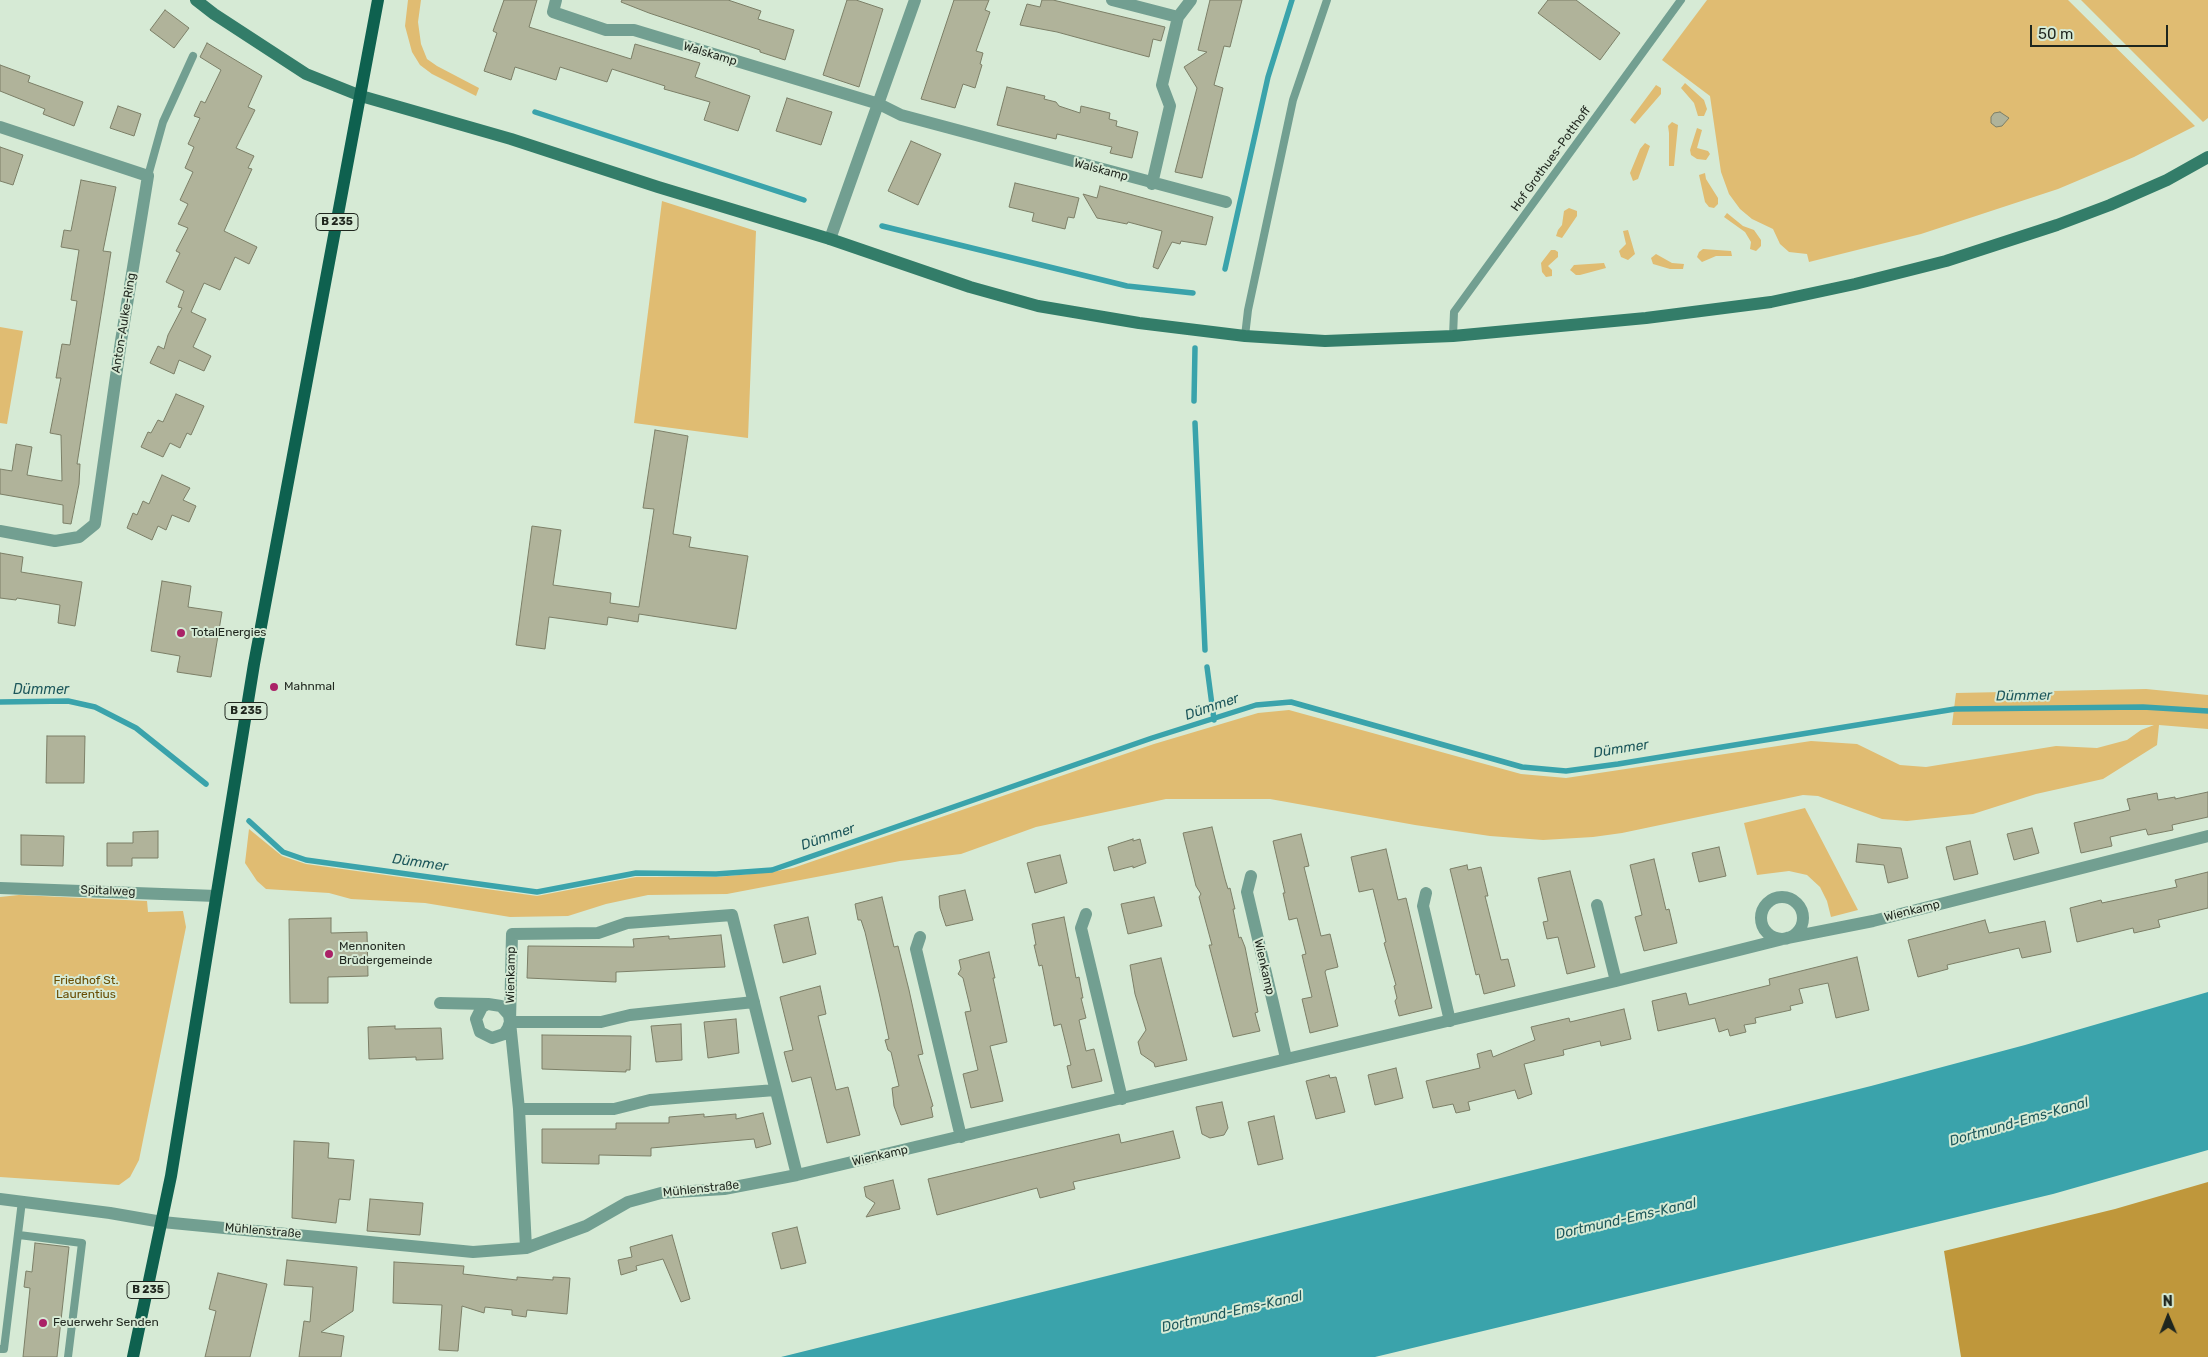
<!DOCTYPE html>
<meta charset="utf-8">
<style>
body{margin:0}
#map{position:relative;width:2208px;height:1357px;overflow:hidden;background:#d6ead5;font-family:Rubik,sans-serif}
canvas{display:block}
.north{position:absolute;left:2143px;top:1292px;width:50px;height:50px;-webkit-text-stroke:4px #d6ead5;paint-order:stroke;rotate:359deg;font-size:14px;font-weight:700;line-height:20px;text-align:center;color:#1f261e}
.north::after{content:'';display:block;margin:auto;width:18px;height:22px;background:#1f261e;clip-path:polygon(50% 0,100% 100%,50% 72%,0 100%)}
.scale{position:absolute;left:2030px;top:25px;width:138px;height:22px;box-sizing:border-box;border:2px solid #1f261e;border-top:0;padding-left:6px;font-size:15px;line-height:18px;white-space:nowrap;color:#1f261e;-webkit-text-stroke:4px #d6ead5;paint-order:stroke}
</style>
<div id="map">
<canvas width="2208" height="1357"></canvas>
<div class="north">N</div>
<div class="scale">50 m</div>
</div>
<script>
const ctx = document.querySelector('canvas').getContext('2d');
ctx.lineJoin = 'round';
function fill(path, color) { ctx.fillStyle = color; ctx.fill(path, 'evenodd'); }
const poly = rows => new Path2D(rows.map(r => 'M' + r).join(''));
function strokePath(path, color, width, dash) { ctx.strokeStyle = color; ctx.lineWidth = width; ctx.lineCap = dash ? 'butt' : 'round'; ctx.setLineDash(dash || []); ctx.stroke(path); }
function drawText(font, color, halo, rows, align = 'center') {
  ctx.font = font + ' Rubik,sans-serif'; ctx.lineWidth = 4; ctx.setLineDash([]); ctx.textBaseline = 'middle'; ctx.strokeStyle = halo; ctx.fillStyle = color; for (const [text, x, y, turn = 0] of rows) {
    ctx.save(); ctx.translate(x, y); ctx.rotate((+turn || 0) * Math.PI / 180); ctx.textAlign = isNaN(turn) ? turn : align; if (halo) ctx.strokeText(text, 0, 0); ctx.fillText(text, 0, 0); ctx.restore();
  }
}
fill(poly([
 [408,0,421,0,418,22,421,44,427,59,437,66,479,88,476,96,432,74,420,65,412,52,405,26],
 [1707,0,2068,0,2195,126,2134,157,2058,189,1921,234,1809,262,1807,254,1789,252,1780,244,1773,229,1752,219,1740,209,1729,194,1721,172,1710,96,1662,60],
 [2081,0,2208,0,2208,118,2203,122],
 [1685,83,1704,100,1707,109,1704,116,1698,116,1694,103,1681,88],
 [1656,85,1661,88,1661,94,1635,124,1630,120],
 [1672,122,1678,125,1674,166,1669,166,1669,133,1668,126],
 [1697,128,1702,130,1697,148,1708,151,1710,154,1706,160,1697,159,1691,155,1690,150],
 [1645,143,1650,146,1638,179,1633,181,1630,173,1640,149],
 [1705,173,1706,179,1718,198,1718,204,1714,208,1709,207,1705,202,1699,175],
 [662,201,756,231,748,438,634,423],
 [1569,208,1577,211,1577,216,1562,238,1556,236,1558,230,1562,225,1564,211],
 [1727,213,1743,226,1754,230,1761,240,1761,246,1756,251,1750,249,1751,242,1745,232,1724,217],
 [1628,230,1635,254,1628,260,1621,257,1619,251,1626,244,1623,231],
 [1703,249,1731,251,1732,256,1716,256,1702,262,1697,257,1699,252],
 [1551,250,1555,250,1558,252,1558,257,1548,266,1552,270,1552,276,1546,277,1542,272,1541,263],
 [1656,254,1672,263,1684,264,1683,269,1670,269,1653,264,1651,258],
 [1604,263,1606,268,1580,275,1576,275,1570,270,1574,265],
 [0,327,23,331,7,424,0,423],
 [2146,689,2208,695,2208,729,2159,725,2157,745,2103,779,2036,794,1973,814,1907,821,1882,819,1818,796,1803,795,1622,833,1593,837,1543,840,1490,836,1415,825,1270,799,1166,799,1036,827,961,854,900,861,727,894,648,895,606,904,568,916,510,917,425,903,351,899,329,893,266,889,257,881,245,863,249,829,282,856,306,864,537,896,636,877,717,877,772,872,793,868,1154,744,1258,713,1289,710,1521,774,1566,778,1811,741,1857,744,1900,765,1926,767,2056,746,2097,748,2127,740,2141,730,2154,725,1952,725,1956,693],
 [1805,808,1858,910,1831,917,1827,901,1820,887,1807,875,1789,871,1757,875,1744,823],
 [19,895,147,901,148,912,183,911,186,927,139,1160,130,1177,119,1185,0,1177,0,897]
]), '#e0bc72');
fill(poly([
 [2208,1182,2208,1357,1961,1357,1944,1251,2115,1209]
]), '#bf973b');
fill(poly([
 [2208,992,2208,1150,2053,1194,1375,1357,781,1357,1871,1086,2025,1045]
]), '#3aa3ab');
strokePath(poly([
 [535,112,804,200],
 [882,226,1127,286,1193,293],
 [1225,269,1268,77,1292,0],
 [1194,401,1195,348],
 [1195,423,1205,650],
 [1207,667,1214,720],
 [0,702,68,701,95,707,136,728,206,784],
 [249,821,283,852,306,860,537,892,636,873,716,874,772,870,1152,738,1256,705,1291,702,1522,767,1566,771,1618,764,1955,709,2143,707,2208,711]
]), '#3aa3ab', 5.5);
const building = poly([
 [504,0,537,0,529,27,631,59,635,44,700,63,695,77,750,96,738,131,704,120,710,102,664,89,665,86,612,69,607,82,560,67,556,80,515,67,511,80,484,71,497,33,493,31,504,0],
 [622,0,728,0,761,11,758,19,794,30,785,60,760,52,760,50,649,13,621,2,622,0],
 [847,0,856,0,883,9,859,87,823,75,847,0],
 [954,0,989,0,985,10,990,12,976,51,983,53,980,64,982,65,975,88,963,84,955,108,921,99,954,0],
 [1042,0,1053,0,1165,27,1161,41,1153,39,1149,57,1057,32,1020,25,1027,4,1040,7,1042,0],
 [1210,0,1242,0,1230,47,1224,46,1214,85,1223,88,1202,178,1175,172,1197,88,1184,67,1207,52,1198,50,1210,0],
 [1548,0,1576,0,1620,33,1600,60,1538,13,1548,0],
 [165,10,189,28,174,48,150,30,165,10],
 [207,43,262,76,248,107,255,110,236,148,254,156,248,168,252,169,224,231,257,247,249,264,235,257,220,290,204,283,191,312,206,319,193,347,211,356,204,371,179,360,174,374,150,363,158,346,164,349,168,335,182,308,178,307,184,291,166,282,180,253,176,251,188,228,178,224,188,204,180,200,193,172,185,168,194,147,188,144,200,118,194,116,201,101,205,103,221,70,200,57,207,43],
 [0,65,30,76,28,82,83,102,74,126,43,114,45,109,0,91,0,65],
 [1007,87,1045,96,1044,99,1056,102,1059,106,1080,113,1081,106,1110,113,1109,119,1117,121,1116,126,1138,132,1132,158,1110,153,1112,147,1057,134,1056,139,997,125,1007,87],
 [787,98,832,112,821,145,776,131,787,98],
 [118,106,141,114,134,136,110,128,118,106],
 [2000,112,2009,118,2002,126,1996,127,1991,123,1991,117,1994,113,2000,112],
 [911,141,941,154,918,205,888,191,911,141],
 [0,147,23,155,13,185,0,181,0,147],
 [81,180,116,187,103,251,111,252,77,464,80,464,79,484,71,524,63,523,63,505,0,494,0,469,12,471,16,444,32,447,27,475,62,481,61,435,50,433,61,378,56,378,62,344,70,345,77,301,71,300,79,250,61,247,64,230,71,231,81,180],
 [1015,183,1079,198,1074,218,1068,217,1065,229,1032,221,1034,213,1009,207,1015,183],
 [1100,186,1213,217,1206,245,1181,241,1180,244,1172,242,1158,269,1153,267,1162,231,1128,222,1127,224,1097,218,1083,194,1097,198,1100,186],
 [176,394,204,406,191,435,187,433,180,448,170,443,163,457,141,447,148,432,151,433,158,420,163,422,176,394],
 [655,430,688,436,673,534,691,537,689,547,748,556,736,629,639,614,638,622,608,617,607,625,549,617,545,649,516,645,532,526,561,530,553,585,611,593,610,603,639,607,654,509,643,508,655,430],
 [162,475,190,488,183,500,196,506,189,522,172,515,166,530,158,526,152,540,127,528,133,513,137,515,143,501,149,504,162,475],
 [0,553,23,557,21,572,82,582,75,626,58,623,60,605,17,598,16,600,0,598,0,553],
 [162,581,191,586,188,607,222,612,211,677,177,672,180,656,151,651,162,581],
 [47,736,85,736,84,783,46,783,47,736],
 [2208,792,2208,817,2172,825,2173,830,2148,835,2146,829,2110,837,2112,846,2081,853,2074,823,2130,810,2127,799,2157,793,2158,800,2175,797,2175,799,2208,792],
 [1212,827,1225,879,1228,889,1230,888,1235,909,1233,909,1239,938,1241,937,1245,947,1258,1012,1255,1013,1260,1031,1233,1037,1209,945,1212,945,1199,897,1201,894,1196,886,1183,833,1212,827],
 [2032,828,2039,853,2014,860,2007,834,2032,828],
 [158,831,158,858,132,858,132,866,107,866,107,843,133,843,133,832,158,831],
 [1301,834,1309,866,1304,867,1321,936,1330,934,1338,967,1326,970,1325,972,1338,1026,1310,1033,1302,999,1312,997,1302,955,1306,954,1297,918,1289,920,1283,893,1285,893,1273,841,1301,834],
 [21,835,64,836,63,866,21,865,21,835],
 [1133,839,1133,841,1140,839,1146,863,1133,868,1133,866,1114,871,1108,847,1133,839],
 [1970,841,1978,874,1954,880,1946,847,1970,841],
 [1858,844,1901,848,1908,878,1888,883,1884,865,1856,862,1858,844],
 [1719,847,1726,876,1699,882,1692,853,1719,847],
 [1386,849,1398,900,1406,898,1432,1008,1399,1016,1395,1001,1397,998,1394,986,1396,985,1384,943,1386,942,1373,889,1359,892,1351,857,1386,849],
 [1060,855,1067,883,1035,893,1027,863,1060,855],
 [1654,859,1666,910,1669,909,1677,943,1644,951,1635,917,1642,915,1630,865,1654,859],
 [1467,865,1468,870,1481,867,1488,896,1485,896,1501,960,1508,959,1515,986,1484,994,1479,974,1476,975,1450,869,1467,865],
 [1570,871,1595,967,1567,974,1558,937,1547,939,1543,922,1548,921,1538,878,1570,871],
 [2208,872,2208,908,2158,920,2160,927,2134,933,2133,928,2077,942,2070,908,2101,900,2102,903,2177,887,2175,880,2208,872],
 [965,890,973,920,946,926,940,908,939,896,965,890],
 [882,897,894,947,898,946,909,990,923,1054,918,1055,933,1106,931,1107,933,1117,901,1125,894,1106,892,1088,899,1086,891,1052,888,1050,885,1040,889,1039,880,997,865,932,861,920,858,920,855,904,882,897],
 [1154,897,1162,926,1128,934,1121,904,1154,897],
 [808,917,816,954,783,963,774,925,808,917],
 [1064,917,1076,978,1079,977,1083,998,1081,998,1086,1018,1079,1020,1086,1051,1094,1049,1102,1081,1072,1088,1067,1066,1071,1065,1061,1024,1054,1026,1042,965,1039,966,1034,945,1036,945,1032,924,1064,917],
 [331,918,331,933,367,932,368,976,328,977,328,1003,290,1003,289,919,331,918],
 [1985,920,1989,933,2045,921,2051,952,2022,958,2019,948,1947,965,1948,969,1918,977,1908,940,1985,920],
 [721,935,725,967,616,972,616,982,527,978,528,946,634,947,633,939,669,936,669,939,721,935],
 [989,952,995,978,993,978,1007,1042,990,1046,1003,1101,971,1108,963,1074,978,1070,965,1012,971,1011,963,978,958,974,961,969,959,960,989,952],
 [1857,957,1869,1010,1836,1018,1828,983,1799,989,1803,1003,1790,1006,1791,1010,1755,1018,1756,1023,1744,1025,1746,1032,1730,1036,1728,1029,1719,1032,1715,1018,1658,1031,1652,1001,1686,993,1689,1005,1770,985,1769,979,1857,957],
 [1161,958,1187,1060,1155,1067,1154,1063,1141,1054,1138,1042,1146,1030,1135,994,1130,965,1161,958],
 [820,986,826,1014,818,1016,836,1090,848,1087,860,1135,827,1143,811,1077,792,1082,784,1052,793,1050,780,997,820,986],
 [1624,1009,1631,1039,1601,1046,1600,1041,1563,1050,1564,1055,1524,1064,1532,1094,1518,1099,1515,1090,1468,1102,1470,1110,1456,1113,1453,1104,1433,1108,1426,1081,1480,1068,1477,1054,1491,1050,1493,1057,1535,1040,1531,1027,1569,1018,1570,1022,1624,1009],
 [736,1019,739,1053,708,1058,704,1022,736,1019],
 [681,1024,682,1060,656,1062,651,1026,681,1024],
 [395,1026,395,1029,441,1028,443,1059,416,1060,416,1057,369,1059,368,1027,395,1026],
 [542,1035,631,1036,630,1070,626,1070,626,1072,542,1069,542,1035],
 [1396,1068,1403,1098,1375,1105,1368,1075,1396,1068],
 [1329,1075,1330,1078,1336,1077,1345,1112,1316,1119,1306,1081,1329,1075],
 [1222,1102,1228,1128,1224,1135,1210,1138,1202,1134,1196,1107,1222,1102],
 [763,1113,771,1144,756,1148,754,1139,651,1148,651,1156,599,1155,599,1164,542,1163,542,1129,616,1129,616,1123,669,1123,669,1117,704,1114,704,1117,736,1114,736,1119,763,1113],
 [1274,1116,1283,1159,1258,1165,1248,1122,1274,1116],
 [1173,1131,1180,1158,1073,1182,1075,1189,1040,1198,1037,1188,937,1215,928,1179,1119,1134,1121,1143,1173,1131],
 [294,1141,329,1143,328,1158,354,1160,350,1200,339,1199,336,1223,292,1218,294,1141],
 [893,1180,900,1209,866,1217,875,1203,866,1197,864,1187,893,1180],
 [370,1199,423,1203,420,1235,367,1231,370,1199],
 [797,1227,806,1263,781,1269,772,1233,797,1227],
 [672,1235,690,1299,681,1302,663,1259,636,1266,637,1270,621,1275,618,1260,632,1257,630,1247,672,1235],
 [35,1243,69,1247,57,1357,23,1357,30,1288,24,1287,26,1271,32,1272,35,1243],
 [287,1260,357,1267,353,1311,321,1332,344,1336,341,1357,299,1357,304,1321,310,1322,313,1287,284,1285,287,1260],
 [394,1262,464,1266,463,1274,517,1280,517,1277,553,1280,553,1277,570,1278,567,1314,527,1310,526,1317,512,1315,512,1310,485,1307,484,1313,462,1306,458,1351,439,1350,442,1305,393,1303,394,1262],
 [218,1273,267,1284,250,1357,205,1357,216,1311,209,1309,218,1273]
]);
fill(building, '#b0b39a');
strokePath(building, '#7c7f67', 1);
strokePath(poly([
 [148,176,163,122,193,56],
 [1245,336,1248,310,1293,100,1327,0],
 [1453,336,1454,312,1681,0],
 [19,1235,82,1243,68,1357],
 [0,1349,4,1349,22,1201]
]), '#729f91', 8);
strokePath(poly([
 [556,0,553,12,606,30,634,30,879,104,901,115,1226,202],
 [1112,0,1178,17],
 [0,127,148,176,121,341,95,524,79,537,55,541,0,531],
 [1152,184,1170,106,1162,85,1178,17,1191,0],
 [830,239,915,0],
 [1251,876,1247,892,1286,1058],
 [0,888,216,896],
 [1426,893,1423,906,1450,1021],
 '1761 918a21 21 0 1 1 42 0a21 21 0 1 1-42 0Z',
 [1597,905,1616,981],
 [1086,914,1081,928,1122,1099],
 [920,937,916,949,961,1137],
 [440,1003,488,1004],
 [510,1022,601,1022,630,1015,754,1002],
 [519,1109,614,1109,650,1100,775,1090],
 [0,1199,110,1213,162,1222,473,1252,526,1248,586,1226,628,1202,661,1193,724,1189,797,1175,1616,981,1787,938,1873,921,2208,836],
 [526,1248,519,1109,510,1022,509,1015,501,1006,488,1004,482,1007,476,1019,480,1032,492,1038,504,1034,508,1028,510,1022,512,934,598,933,627,923,732,915,797,1175]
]), '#729f91', 12);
strokePath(poly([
 [196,0,214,14,306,74,361,96,511,139,658,187,830,239,970,287,1038,306,1139,323,1245,336,1325,341,1453,336,1646,318,1771,302,1855,284,1946,261,2057,225,2110,205,2167,180,2208,157]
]), '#337d69', 12);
strokePath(poly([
 [133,1357,171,1176,254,664,378,0]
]), '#0e614f', 12);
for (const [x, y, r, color] of [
 [181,633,5,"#aa2267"],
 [274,687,5,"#aa2267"],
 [329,954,5,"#aa2267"],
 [43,1323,5,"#aa2267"]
]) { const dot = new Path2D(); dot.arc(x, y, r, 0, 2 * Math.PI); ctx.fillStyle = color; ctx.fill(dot); strokePath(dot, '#d6ead5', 2); }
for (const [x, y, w] of [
 [337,222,42],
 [246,711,42],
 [148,1290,42]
]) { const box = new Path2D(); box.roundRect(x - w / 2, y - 8.5, w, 17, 4); ctx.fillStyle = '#d6ead5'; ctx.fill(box); strokePath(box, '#1f261e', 1); }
drawText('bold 11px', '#1f261e', null, [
 ["B 235",337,222],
 ["B 235",246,711],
 ["B 235",148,1290]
]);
drawText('12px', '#1f261e', '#d6ead5', [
 ["Walskamp",710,54,17],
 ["Hof Grothues-Potthoff",1551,159,-54],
 ["Walskamp",1101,170,15],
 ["Anton-Aulke-Ring",124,323,-81],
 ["Spitalweg",108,891,2],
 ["Wienkamp",1912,911,-14],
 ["Wienkamp",1264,967,77],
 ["Wienkamp",511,975,-89],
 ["Wienkamp",880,1156,-13],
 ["Mühlenstraße",701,1189,-6],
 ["Mühlenstraße",263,1231,5]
]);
drawText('12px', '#1f261e', '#d6ead5', [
 ["TotalEnergies",191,633],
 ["Mahnmal",284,687],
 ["Mennoniten",339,947],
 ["Brüdergemeinde",339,961],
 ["Feuerwehr Senden",53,1323]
], 'left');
drawText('12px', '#694d03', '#d6ead5', [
 ["Friedhof St.",86,981],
 ["Laurentius",86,995]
]);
drawText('italic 14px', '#1d575b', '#d6ead5', [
 ["Dümmer",41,690],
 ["Dümmer",2024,696,-1],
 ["Dümmer",1212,707,-19],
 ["Dümmer",1621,749,-9],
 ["Dümmer",828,837,-19],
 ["Dümmer",420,863,8],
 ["Dortmund-Ems-Kanal",2019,1122,-16],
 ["Dortmund-Ems-Kanal",1626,1219,-13],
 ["Dortmund-Ems-Kanal",1232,1312,-13]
]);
</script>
